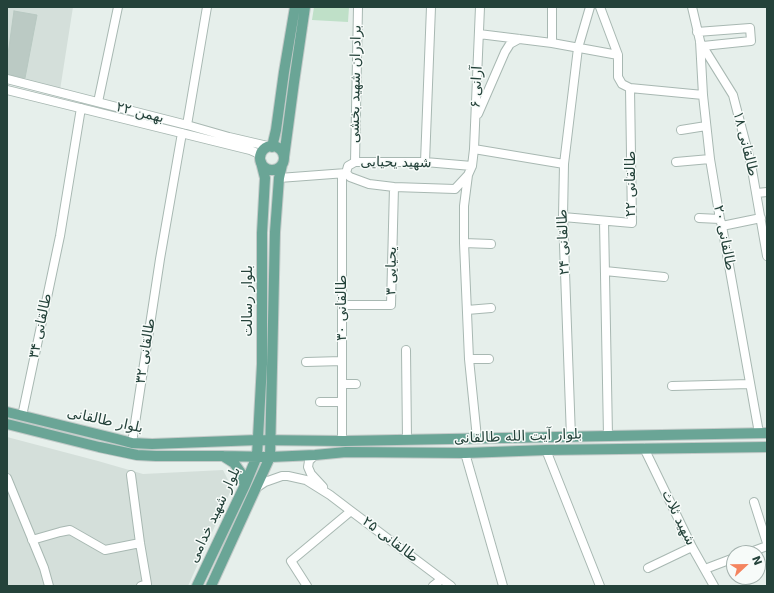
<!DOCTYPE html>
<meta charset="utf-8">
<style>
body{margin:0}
#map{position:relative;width:774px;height:593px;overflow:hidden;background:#e6efeb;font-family:"DejaVu Sans",sans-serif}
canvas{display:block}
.frame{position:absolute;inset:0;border:8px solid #24423a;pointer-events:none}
.north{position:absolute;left:726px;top:545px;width:40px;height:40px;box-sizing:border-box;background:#f7fbf9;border:1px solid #a3b1ad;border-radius:50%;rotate:68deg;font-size:11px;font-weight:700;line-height:16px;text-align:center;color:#24423a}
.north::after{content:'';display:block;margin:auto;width:14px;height:18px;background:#f4845f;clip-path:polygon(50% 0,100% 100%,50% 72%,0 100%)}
</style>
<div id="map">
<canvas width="774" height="593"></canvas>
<div class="frame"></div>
<div class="north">N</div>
</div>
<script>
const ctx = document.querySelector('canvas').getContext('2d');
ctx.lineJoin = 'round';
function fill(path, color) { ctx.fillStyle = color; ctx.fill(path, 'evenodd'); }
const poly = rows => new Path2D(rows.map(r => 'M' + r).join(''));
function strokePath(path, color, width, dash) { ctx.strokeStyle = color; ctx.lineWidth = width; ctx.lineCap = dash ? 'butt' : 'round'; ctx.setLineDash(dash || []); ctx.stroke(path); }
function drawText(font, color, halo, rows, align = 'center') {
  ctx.font = font + ' "DejaVu Sans",Cairo,sans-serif'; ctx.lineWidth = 3; ctx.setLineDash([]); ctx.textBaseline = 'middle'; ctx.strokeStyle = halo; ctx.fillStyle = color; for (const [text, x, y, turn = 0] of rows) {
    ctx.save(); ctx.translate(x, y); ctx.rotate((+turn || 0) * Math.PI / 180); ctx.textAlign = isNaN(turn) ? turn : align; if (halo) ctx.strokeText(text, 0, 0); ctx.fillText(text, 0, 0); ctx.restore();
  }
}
fill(poly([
 [7,7,73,7,60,90,7,76],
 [7,437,98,461,143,474,223,470,232,488,188,586,7,586]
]), '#d4dfda');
fill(poly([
 [314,7,349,7,348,22,312,20]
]), '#bfe0c8');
const building = poly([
 [14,11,37,15,25,78,7,74,7,62,14,11]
]);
fill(building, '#bbcac4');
strokePath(building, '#b8c9c2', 1);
const minor = poly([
 [692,7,700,41,703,95,710,159,720,219,722,226,759,433],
 [697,32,750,28,751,41,703,46],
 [479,34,552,43,618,55],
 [700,42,733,95,751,164,767,256],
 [552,43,552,7],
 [7,79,187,125,229,137,272,147],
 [630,88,703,95],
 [7,90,250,150,257,153,261,158],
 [98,102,118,7],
 [478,114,505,52,510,44,519,39],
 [187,125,207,7],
 [681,130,706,126],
 [474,149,564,164],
 [355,162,358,7],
 [425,162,431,7],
 [676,162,710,159],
 [346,173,350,177,369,184,394,187,455,189,468,175,472,166,474,149,480,7],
 [342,174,342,441],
 [468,175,464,206,464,243,469,359,477,438],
 [279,178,346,173,348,166,355,162,425,162,472,166],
 [757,193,767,192],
 [563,217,632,223,630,88,622,84,618,77,618,55,600,7],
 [699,218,720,219],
 [604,221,608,436],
 [722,226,761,218],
 [464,243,491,244],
 [605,271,664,277],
 [342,305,391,305,394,187],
 [467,310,491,308],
 [406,350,407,440],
 [469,359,489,359],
 [306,362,342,361],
 [342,384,356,384],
 [672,386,750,384],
 [320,402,342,402],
 [22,416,60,236,81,108],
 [571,437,563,217,564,164,578,48,590,7],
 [132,443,160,259,182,133],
 [644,448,692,547,714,586],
 [546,450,600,586],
 [465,453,503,586],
 [315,455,309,461,308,467,311,474,323,487],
 [131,475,140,543,147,584,141,586],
 [7,478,44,568,49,586],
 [256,488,265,482,282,476,288,476,306,480,330,495,351,511,451,586],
 [754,502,767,543],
 [32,540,60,532,70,530,105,550,140,543],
 [748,553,767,546],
 [648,568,692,547],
 [705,569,734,558],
 [307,586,291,561,351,511],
 [433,586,442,579]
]);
const major = poly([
 '260 158a12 12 0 1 1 24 0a12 12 0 1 1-24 0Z',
 [272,147,276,130,284,72,295,7],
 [284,157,294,82,305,7],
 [7,412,117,439,132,443,152,444,257,440,344,441,767,433],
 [7,424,99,447,137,455,156,456,223,456,270,457,315,455,346,452,465,453,546,450,767,447],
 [223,456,234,463,241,473,245,485],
 [197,586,245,485,257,456,262,364,262,233,265,178,261,162],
 [211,586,270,457,275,232,279,178,282,165]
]);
strokePath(minor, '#a8b8b2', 10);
strokePath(major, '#c2cac8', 12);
strokePath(minor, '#fff', 8);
strokePath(major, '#6aa596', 10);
drawText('14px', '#24423a', '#f7fbf9', [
 ["برادران شهید بخشی",356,84,-89],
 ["آرانی ۶",477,87,-87],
 ["۲۲ بهمن",140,113,14],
 ["طالقانی ۱۸",745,144,76],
 ["شهید یحیایی",396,163,1],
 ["طالقانی ۲۲",631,184,-90],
 ["طالقانی ۲۰",724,238,79],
 ["طالقانی ۲۴",564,242,-92],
 ["یحیایی ۳",392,271,-89],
 ["بلوار رسالت",248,301,-90],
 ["طالقانی ۳۰",342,308,-90],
 ["طالقانی ۳۴",41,326,-78],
 ["طالقانی ۳۲",146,351,-81],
 ["بلوار طالقانی",105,421,12],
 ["بلوار آیت الله طالقانی",518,437,-2],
 ["بلوار شهید خدامی",215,515,-65],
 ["شهید ثلاث",678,518,64],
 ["طالقانی ۲۵",390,540,37]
]);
</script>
